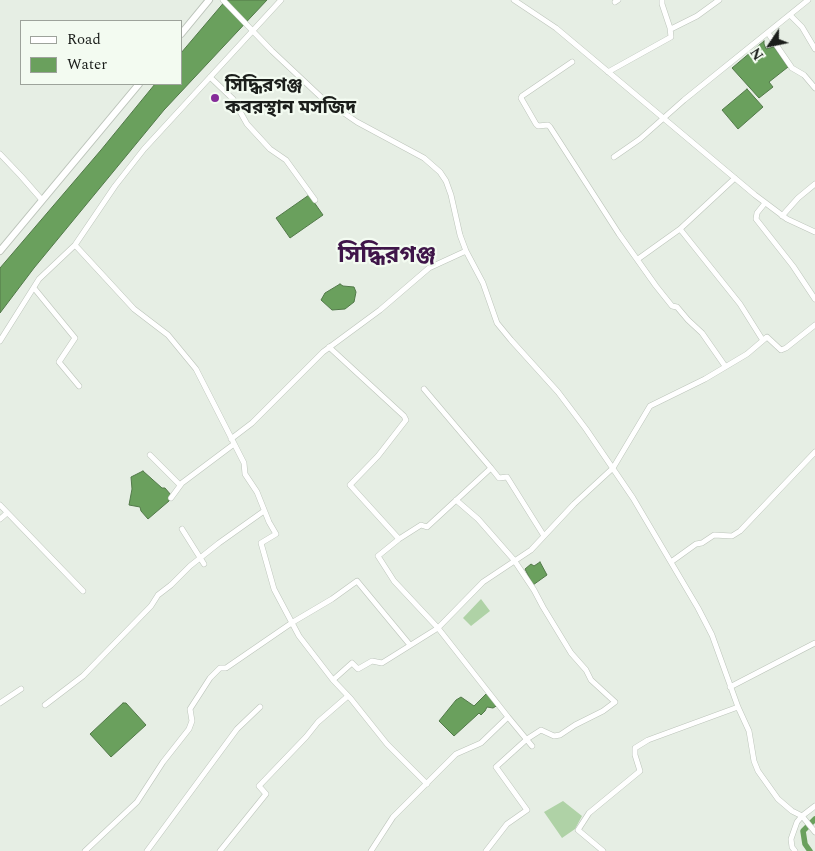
<!DOCTYPE html>
<meta charset="utf-8">
<style>
body{margin:0}
#map{position:relative;width:815px;height:851px;overflow:hidden;background:#e6eee4;font-family:Spectral,serif}
canvas{display:block}
.legend{position:absolute;left:20px;top:20px;width:162px;height:65px;box-sizing:border-box;background:#f3fbf1;border:1px solid #9da39b;margin:0;padding:6px 9px;list-style:none;font-size:15px;color:#1b1e1b}
.legend li{display:flex;align-items:center;gap:10px;height:25px}
.legend b{width:25px;border:1px solid #9da39b}
.north{position:absolute;left:745px;top:20px;width:50px;height:50px;-webkit-text-stroke:4px #f3fbf1;paint-order:stroke;rotate:236deg;font-size:14px;font-weight:700;line-height:20px;text-align:center;color:#1b1e1b}
.north::after{content:'';display:block;margin:auto;width:18px;height:22px;background:#1b1e1b;clip-path:polygon(50% 0,100% 100%,50% 72%,0 100%)}
</style>
<div id="map">
<canvas width="815" height="851"></canvas>
<ul class="legend">
<li><b style="height:6px;background:#fff"></b>Road</li>
<li><b style="height:14px;background:#6aa05d"></b>Water</li>
</ul>
<div class="north">N</div>
</div>
<script>
const ctx = document.querySelector('canvas').getContext('2d');
ctx.lineJoin = 'round';
function fill(path, color) { ctx.fillStyle = color; ctx.fill(path, 'evenodd'); }
const poly = rows => new Path2D(rows.map(r => 'M' + r).join(''));
function strokePath(path, color, width, dash) { ctx.strokeStyle = color; ctx.lineWidth = width; ctx.lineCap = dash ? 'butt' : 'round'; ctx.setLineDash(dash || []); ctx.stroke(path); }
function drawText(font, color, halo, rows, align = 'center') {
  ctx.font = font + ' Spectral,"Noto Sans Bengali",serif'; ctx.lineWidth = 4.5; ctx.setLineDash([]); ctx.textBaseline = 'middle'; ctx.strokeStyle = halo; ctx.fillStyle = color; for (const [text, x, y, turn = 0] of rows) {
    ctx.save(); ctx.translate(x, y); ctx.rotate((+turn || 0) * Math.PI / 180); ctx.textAlign = isNaN(turn) ? turn : align; if (halo) ctx.strokeText(text, 0, 0); ctx.fillText(text, 0, 0); ctx.restore();
  }
}
fill(poly([
 [481,599,490,611,471,626,463,618],
 [563,801,582,816,575,829,562,838,544,812]
]), '#afd2a6');
const water = poly([
 [226,0,267,0,164,110,34,268,0,313,0,268,101,150,155,84,181,84,181,53,226,0],
 [764,41,764,44,766,49,774,47,788,67,769,82,773,87,759,98,732,68,764,41],
 [747,89,763,107,738,129,722,110,747,89],
 [309,195,323,215,290,238,276,218,309,195],
 [340,284,343,286,354,287,356,292,354,302,345,309,332,310,321,300,325,293,340,284],
 [143,471,162,488,165,488,171,495,169,501,148,519,141,511,140,507,129,505,132,489,131,477,143,471],
 [540,562,547,575,533,585,525,569,531,564,534,566,540,562],
 [487,693,498,705,493,708,487,707,485,711,481,715,479,713,477,715,454,736,439,721,456,700,461,697,474,706,487,693],
 [123,703,126,703,146,725,111,757,90,734,123,703]
]);
fill(water, '#6aa05d');
strokePath(water, '#527949', 1);
strokePath(poly([
 [810,851,805,844,803,831,815,819]
]), '#6aa05d', 5.5);
const minor = poly([
 [223,0,272,51,322,98,357,122,424,158,440,172,446,181,451,195,460,235,466,251,483,283,497,323,511,340,558,392,586,429,633,498,698,608,712,635,738,707,749,731,754,761,758,771,778,799,792,811,802,816,815,806],
 [514,0,556,28,755,195,787,219,815,232],
 [615,2,618,0],
 [790,15,802,27,815,49],
 [671,29,697,16,719,0],
 [768,33,792,68,804,75,815,88],
 [572,62,522,96,521,98,536,124,538,126,548,125,550,127,619,234,656,286,672,306,677,307,688,320,702,333,725,366],
 [608,72,671,37,670,28,662,4,662,0],
 [210,77,233,99,247,124,270,149,286,160,315,200],
 [0,154,21,176,42,200],
 [614,157,640,139,684,100,808,0],
 [765,203,757,213,756,219,793,266,815,299],
 [782,216,798,198,815,184],
 [680,229,735,178],
 [75,245,134,309,168,335,196,369,244,463,245,474,257,492,269,522,276,534,261,543,274,589,299,636,333,680,351,699,387,744,427,784],
 [638,259,680,229,740,304,762,339],
 [34,288,75,338,59,362,79,386],
 [0,341,39,279,75,245,115,186,144,149,281,0],
 [329,347,404,416,406,420,378,456,350,485,399,539],
 [424,389,491,468],
 [231,439,252,423,323,352,380,310,429,268,466,251],
 [150,455,180,485],
 [171,498,182,483,234,444],
 [456,500,478,519,514,560,534,590,543,607,571,653,586,670,591,680,615,702,603,711,575,725,560,735,554,736,541,730,527,739,496,767,527,810,507,824,486,851],
 [0,505,83,591],
 [0,519,7,513],
 [182,529,204,564],
 [671,562,696,544,702,543,714,535,732,536,740,531,815,452],
 [333,680,352,663,358,669,372,661,382,663,438,628,483,582,531,550,574,504,613,468,650,406,705,379,747,354,767,337,781,350,786,348,815,325],
 [730,687,815,643],
 [0,703,21,689],
 [45,705,83,676,151,606,158,595,171,585,190,566,219,543,264,511],
 [508,717,532,746],
 [85,851,137,802,163,762,189,729,192,721,190,709,210,678,220,668,226,668,293,622,332,599,357,581,410,645],
 [147,851,237,729,260,707],
 [220,851,266,794,259,786,306,737,318,722,348,696],
 [371,851,393,817,456,754,481,743,508,717,438,628,394,581,378,556,399,539,421,525,427,527,491,468,499,478,507,477,544,536],
 [603,851,578,830,589,813,640,771,635,755,635,748,648,740,738,707],
 [795,851,792,847,791,839,797,822,802,816,815,832]
]);
const major = poly([
 [181,34,209,0],
 [0,251,139,84]
]);
strokePath(minor, '#bcc4ba', 6);
strokePath(major, '#bcc4ba', 8);
strokePath(minor, '#fff', 5);
strokePath(major, '#fff', 6);
for (const [x, y, r, color] of [
 [215,98,5,"#852c99"]
]) { const dot = new Path2D(); dot.arc(x, y, r, 0, 2 * Math.PI); ctx.fillStyle = color; ctx.fill(dot); strokePath(dot, '#f3fbf1', 2); }
drawText('bold 19px', '#1b1e1b', '#f3fbf1', [
 ["সিদ্ধিরগঞ্জ",225,87],
 ["কবরস্থান মসজিদ",225,109]
], 'left');
drawText('bold 24px', '#3f1549', '#f3fbf1', [
 ["সিদ্ধিরগঞ্জ",387,257]
]);
</script>
